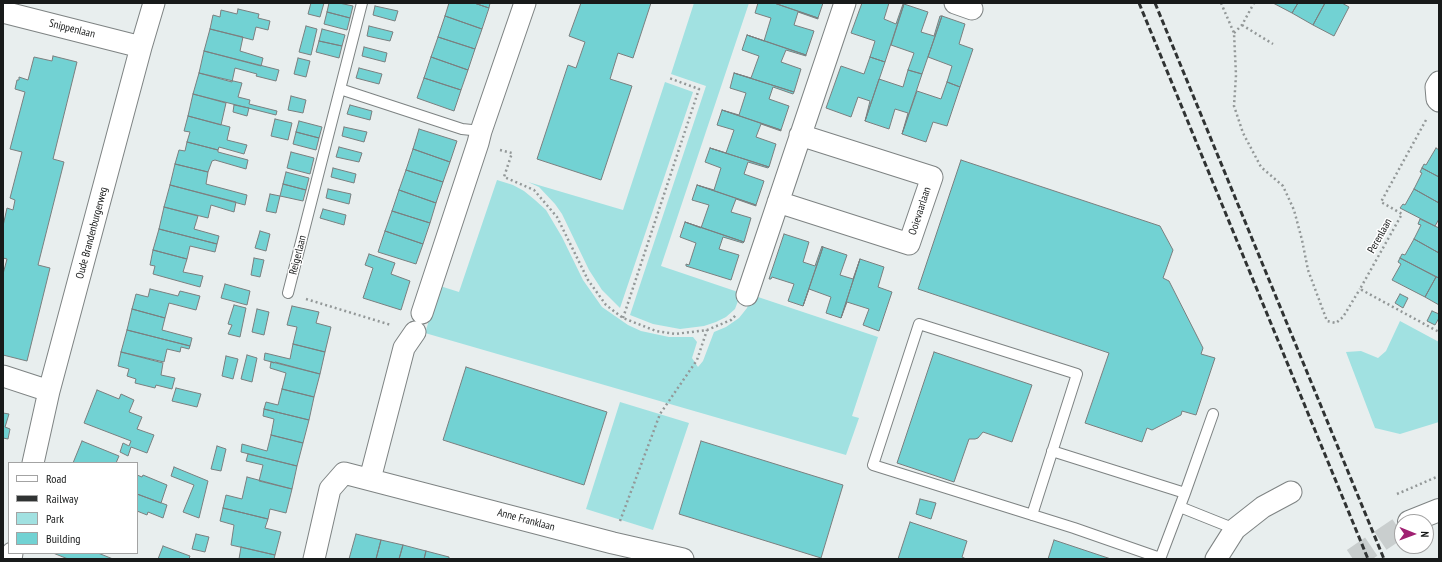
<!DOCTYPE html>
<style>
body{margin:0}
#map{position:relative;width:1442px;height:562px;overflow:hidden;background:#e8eeee;font-family:"PT Sans Narrow",sans-serif}
canvas{display:block}
.frame{position:absolute;inset:0;border:4px solid #181a1a;pointer-events:none}
.legend{position:absolute;left:8px;top:462px;width:130px;height:92px;box-sizing:border-box;background:#fff;border:1px solid #a3a3a3;margin:0;padding:5px 7px;list-style:none;font-size:12px;color:#181a1a}
.legend li{display:flex;align-items:center;gap:8px;height:20px}
.legend b{width:20px;border:1px solid #a3a3a3}
.north{position:absolute;left:1394px;top:514px;width:40px;height:40px;box-sizing:border-box;background:#fff;border:1px solid #a3a3a3;border-radius:50%;rotate:91deg;font-size:11px;font-weight:700;line-height:16px;text-align:center;color:#181a1a}
.north::after{content:'';display:block;margin:auto;width:14px;height:18px;background:#a02072;clip-path:polygon(50% 0,100% 100%,50% 72%,0 100%)}
</style>
<div id="map">
<canvas width="1442" height="562"></canvas>
<div class="frame"></div>
<ul class="legend">
<li><b style="height:5px;background:#fff"></b>Road</li>
<li><b style="height:5px;background:#303333"></b>Railway</li>
<li><b style="height:11px;background:#a1e1e1"></b>Park</li>
<li><b style="height:11px;background:#72d2d3"></b>Building</li>
</ul>
<div class="north">N</div>
</div>
<script>
const ctx = document.querySelector('canvas').getContext('2d');
ctx.lineJoin = 'round';
function fill(path, color) { ctx.fillStyle = color; ctx.fill(path, 'evenodd'); }
const poly = rows => new Path2D(rows.map(r => 'M' + r).join(''));
function strokePath(path, color, width, dash) { ctx.strokeStyle = color; ctx.lineWidth = width; ctx.lineCap = dash ? 'butt' : 'round'; ctx.setLineDash(dash || []); ctx.stroke(path); }
function drawText(font, color, halo, rows, align = 'center') {
  ctx.font = font + ' "PT Sans Narrow",sans-serif'; ctx.lineWidth = 3; ctx.setLineDash([]); ctx.textBaseline = 'middle'; ctx.strokeStyle = halo; ctx.fillStyle = color; for (const [text, x, y, turn = 0] of rows) {
    ctx.save(); ctx.translate(x, y); ctx.rotate((+turn || 0) * Math.PI / 180); ctx.textAlign = isNaN(turn) ? turn : align; if (halo) ctx.strokeText(text, 0, 0); ctx.fillText(text, 0, 0); ctx.restore();
  }
}
fill(poly([
 [694,3,749,3,661,266,741,293,735,309,726,317,716,322,704,326,680,329,653,324,630,315,706,86,671,74],
 [665,82,693,92,620,308,602,290,589,270,562,214,555,204,539,187,528,182,623,210],
 [497,180,513,185,524,191,535,200,546,210,562,237,583,280,602,307,628,325,641,331,669,337,693,337,697,342,692,358,698,367,703,361,714,332,726,327,739,318,747,308,752,295,878,337,852,416,859,418,846,455,425,333,440,286,459,292],
 [1400,321,1439,342,1439,422,1400,434,1375,428,1346,352,1361,351,1378,358,1386,351],
 [620,402,689,423,653,530,586,509]
]), '#a1e1e1');
const building = poly([
 [311,3,324,3,320,17,308,14,311,3],
 [329,3,339,3,353,6,350,18,327,12,329,3],
 [449,3,474,3,489,8,482,29,445,16,449,3],
 [474,3,490,3,489,8,474,3],
 [581,3,651,3,633,58,618,53,610,79,632,86,601,180,537,159,568,65,576,68,585,42,569,36,581,3],
 [758,3,774,3,818,18,818,19,798,12,794,25,814,31,806,55,747,35,764,41,771,18,755,13,758,3],
 [774,3,823,3,818,18,774,3],
 [862,3,889,3,884,19,896,24,903,4,904,4,885,62,870,57,875,41,851,33,862,3],
 [1273,3,1298,3,1292,13,1273,3],
 [1298,3,1325,3,1313,25,1292,13,1298,3],
 [1325,3,1342,3,1349,7,1334,36,1313,25,1325,3],
 [904,4,928,12,921,32,934,36,940,16,942,16,922,74,908,70,914,53,891,45,904,4],
 [375,6,398,11,395,21,373,15,375,6],
 [238,9,259,14,258,18,270,21,268,30,256,27,253,40,210,29,213,15,220,17,221,10,237,14,238,9],
 [327,12,350,18,347,30,324,24,327,12],
 [445,16,482,29,475,49,438,37,445,16],
 [942,16,965,24,959,44,973,49,960,87,947,82,952,66,928,57,942,16],
 [306,26,317,29,311,55,299,52,306,26],
 [369,26,393,32,390,41,367,36,369,26],
 [210,29,243,37,240,51,263,58,261,66,204,51,210,29],
 [322,29,345,35,342,46,319,41,322,29],
 [747,35,806,55,806,56,786,50,781,62,801,69,794,92,734,73,751,78,759,56,742,50,747,35],
 [438,37,475,49,468,70,431,57,438,37],
 [319,41,342,46,339,58,316,52,319,41],
 [364,47,387,53,385,62,362,56,364,47],
 [204,51,279,70,276,81,256,76,257,74,235,68,232,82,199,73,204,51],
 [53,56,77,62,53,159,64,162,38,265,50,268,27,361,3,355,3,274,7,259,3,258,3,226,7,208,13,210,15,200,10,198,22,152,10,149,25,92,15,89,17,80,19,80,19,77,28,80,34,57,52,61,53,56],
 [431,57,468,70,461,90,424,78,431,57],
 [870,57,885,62,865,121,870,101,858,97,851,117,826,108,841,66,864,74,870,57],
 [298,58,310,61,306,77,294,74,298,58],
 [359,68,382,74,379,84,356,78,359,68],
 [908,70,922,74,902,134,908,113,895,109,889,129,865,121,879,79,903,87,908,70],
 [199,73,242,83,238,97,250,100,249,104,277,111,276,115,193,94,199,73],
 [734,73,794,92,793,94,773,87,769,99,789,106,781,130,722,110,739,115,746,93,730,88,734,73],
 [424,78,461,90,454,111,417,98,424,78],
 [947,82,960,87,947,126,933,122,926,142,902,134,917,91,941,99,947,82],
 [193,94,226,103,221,125,188,116,193,94],
 [291,96,306,100,303,113,288,110,291,96],
 [234,105,249,108,247,116,233,112,234,105],
 [350,105,372,111,370,120,347,114,350,105],
 [722,110,781,130,781,131,761,124,756,137,776,144,769,167,710,148,726,153,734,130,717,125,722,110],
 [188,116,230,127,227,140,247,145,244,154,219,147,218,150,187,142,190,132,184,131,188,116],
 [275,119,292,123,288,140,271,136,275,119],
 [299,121,322,127,319,138,296,132,299,121],
 [344,127,367,132,364,142,342,136,344,127],
 [419,129,457,141,450,162,413,149,419,129],
 [296,132,319,138,316,150,293,144,296,132],
 [187,142,218,150,218,152,248,160,246,169,215,160,212,161,208,172,175,164,179,150,185,151,187,142],
 [339,147,362,153,359,162,336,157,339,147],
 [710,148,769,167,768,168,748,162,744,174,764,181,756,205,697,185,714,190,721,168,705,162,710,148],
 [1436,148,1439,150,1439,177,1422,168,1424,164,1426,165,1436,148],
 [413,149,450,162,443,182,406,170,413,149],
 [291,152,314,158,310,174,287,168,291,152],
 [961,160,1160,226,1173,250,1163,278,1169,281,1203,348,1201,354,1215,358,1196,415,1182,411,1181,415,1152,430,1147,428,1142,442,1085,423,1109,353,918,289,961,160],
 [175,164,208,172,206,184,247,195,245,205,170,185,175,164],
 [333,168,356,174,354,183,331,177,333,168],
 [1422,168,1439,177,1439,203,1414,189,1422,173,1420,172,1422,168],
 [406,170,443,182,436,203,399,190,406,170],
 [286,172,309,178,306,190,283,184,286,172],
 [283,184,306,190,303,201,280,196,283,184],
 [170,185,236,202,234,212,211,205,208,218,164,207,170,185],
 [697,185,756,205,756,206,736,199,731,212,751,218,744,242,685,222,701,228,709,205,692,200,697,185],
 [328,189,351,194,349,204,326,198,328,189],
 [1414,189,1439,203,1439,219,1435,226,1400,208,1403,204,1405,205,1414,189],
 [399,190,436,203,430,223,392,211,399,190],
 [270,194,280,196,276,213,266,211,270,194],
 [164,207,198,216,194,229,219,236,217,244,159,229,164,207],
 [323,209,346,215,344,225,320,218,323,209],
 [392,211,430,223,423,244,385,231,392,211],
 [1420,219,1439,228,1439,253,1414,239,1421,225,1418,224,1420,219],
 [685,222,744,242,743,243,723,237,719,249,739,255,731,280,686,266,686,264,689,265,696,243,680,237,685,222],
 [159,229,217,244,215,252,190,246,187,259,153,250,159,229],
 [260,231,270,234,266,251,255,248,260,231],
 [385,231,423,244,416,264,378,252,385,231],
 [784,234,809,242,803,262,815,266,822,246,823,247,803,306,788,301,794,284,772,277,771,279,769,279,784,234],
 [1414,239,1439,253,1439,278,1400,258,1402,254,1405,255,1414,239],
 [823,247,847,255,840,275,853,279,860,259,841,318,826,313,831,297,809,289,803,306,823,247],
 [153,250,187,259,183,272,203,276,200,287,153,274,155,266,150,265,153,250],
 [369,254,395,263,391,274,410,281,401,310,363,298,373,268,365,265,369,254],
 [254,258,264,260,260,277,251,275,254,258],
 [1400,258,1436,277,1425,297,1392,280,1401,264,1398,262,1400,258],
 [860,259,884,267,878,287,892,292,879,331,863,325,869,309,847,302,841,318,860,259],
 [1436,277,1439,278,1439,305,1425,297,1436,277],
 [225,284,250,291,247,305,221,298,225,284],
 [150,289,178,296,180,291,200,296,196,310,169,303,165,318,132,309,136,294,148,297,150,289],
 [1400,294,1408,298,1403,308,1395,303,1400,294],
 [234,305,246,308,240,337,228,334,232,325,228,324,234,305],
 [292,306,319,312,316,323,331,327,325,352,293,344,297,327,287,325,292,306],
 [132,309,165,318,162,330,192,338,190,346,127,330,132,309],
 [257,309,269,312,264,335,252,332,257,309],
 [1432,311,1439,314,1439,318,1435,325,1427,321,1432,311],
 [127,330,190,346,189,349,181,347,180,352,167,349,164,362,121,352,127,330],
 [293,344,325,352,320,374,264,360,265,353,290,359,293,344],
 [121,352,163,363,161,375,175,378,172,389,156,385,155,388,135,383,136,379,127,376,129,369,118,366,121,352],
 [934,352,1032,385,1012,442,983,432,978,438,975,439,969,439,954,482,897,463,934,352],
 [247,355,257,358,252,382,241,379,247,355],
 [226,356,238,359,233,379,222,376,226,356],
 [271,362,274,363,275,362,320,374,314,397,282,389,286,373,270,368,271,362],
 [466,367,607,412,584,485,443,440,466,367],
 [176,388,201,394,197,407,172,401,176,388],
 [282,389,314,397,309,420,264,409,266,402,278,405,282,389],
 [97,390,119,399,121,394,134,400,129,412,142,417,137,429,154,435,147,453,131,447,128,456,120,452,123,443,129,446,131,441,84,423,97,390],
 [264,409,309,420,303,443,271,435,274,419,263,416,264,409],
 [3,413,9,414,5,427,10,429,8,439,3,438,3,413],
 [271,435,303,443,297,466,241,452,242,444,267,451,271,435],
 [82,441,119,456,116,463,73,463,82,441],
 [701,441,843,485,821,558,679,514,701,441],
 [217,446,226,449,221,471,211,469,217,446],
 [248,454,297,466,292,489,259,481,263,465,246,461,248,454],
 [174,467,208,481,199,518,183,512,194,485,171,476,174,467],
 [137,475,142,477,143,475,167,485,161,503,137,494,137,475],
 [247,477,292,489,286,513,270,509,268,519,223,508,226,495,242,499,247,477],
 [137,494,167,505,163,518,148,512,147,515,137,511,137,494],
 [920,499,936,503,931,519,916,514,920,499],
 [223,508,268,519,265,528,281,532,275,555,231,545,234,525,220,521,223,508],
 [910,522,967,541,962,557,966,559,898,559,910,522],
 [196,534,209,537,205,552,192,549,196,534],
 [356,534,381,540,376,559,349,559,356,534],
 [381,540,403,545,399,559,376,559,381,540],
 [1054,540,1111,559,1048,559,1054,540],
 [403,545,426,551,424,559,399,559,403,545],
 [163,546,190,556,189,559,158,559,163,546],
 [241,547,275,555,274,559,239,559,241,547],
 [426,551,449,557,449,559,424,559,426,551],
 [53,553,98,553,113,559,68,559,53,553]
]);
fill(building, '#72d2d3');
strokePath(building, '#7a7f7f', 1);
strokePath(poly([
 [1353,559,1402,526]
]), '#c9cece', 22, [22, 11]);
const lane = poly([
 [340,89,462,129,481,131],
 [288,293,362,3],
 [1052,451,1185,493],
 [1180,507,1235,529],
 [1032,515,1077,374,919,324,873,465,1074,528,1160,558],
 [1160,559,1185,493,1213,414]
]);
const street = poly([
 [955,3,972,9],
 [3,12,141,47],
 [1439,82,1436,87,1437,99,1439,101],
 [778,202,909,244,932,177,800,135],
 [747,295,845,3],
 [422,313,478,143,481,131,525,3],
 [3,376,49,391],
 [33,463,49,391,141,47,154,3],
 [370,479,404,348,415,332],
 [11,559,12,553],
 [314,559,330,489,344,473,613,543,683,559],
 [1216,559,1235,529,1263,507,1291,492]
]);
const secondary = poly([
 [1409,522,1439,510]
]);
strokePath(lane, '#7e8383', 12);
strokePath(street, '#7e8383', 23);
strokePath(secondary, '#7e8383', 24);
strokePath(poly([
 [1221,3,1234,33,1236,75,1234,106,1243,133,1261,167,1283,186,1294,210,1302,240,1308,270,1327,321,1336,323,1343,317,1360,289],
 [1242,25,1273,44],
 [1234,33,1242,25,1254,3],
 [1426,120,1381,202,1402,214,1360,289,1439,332],
 [500,150,512,153,504,177,534,190,557,217,588,280,606,305,623,318,656,331,675,334,707,330,731,320,736,315],
 [306,299,391,325],
 [623,318,699,89,669,78],
 [1397,494,1439,476],
 [620,521,660,414,697,360,707,330]
]), '#939898', 2.5, [2, 3]);
strokePath(lane, '#fff', 10);
strokePath(street, '#fff', 21);
strokePath(secondary, '#fff', 22);
strokePath(poly([
 [1139,3,1368,559],
 [1155,3,1384,559]
]), '#303333', 3, [6, 3]);
drawText('11px', '#181a1a', '#fff', [
 ["Snippenlaan",72,29,14],
 ["Ooievaarlaan",920,211,-72],
 ["Oude Brandenburgerweg",92,233,-75],
 ["Perenlaan",1380,236,-61],
 ["Reigerlaan",298,255,-76],
 ["Anne Franklaan",526,520,15]
]);
</script>
